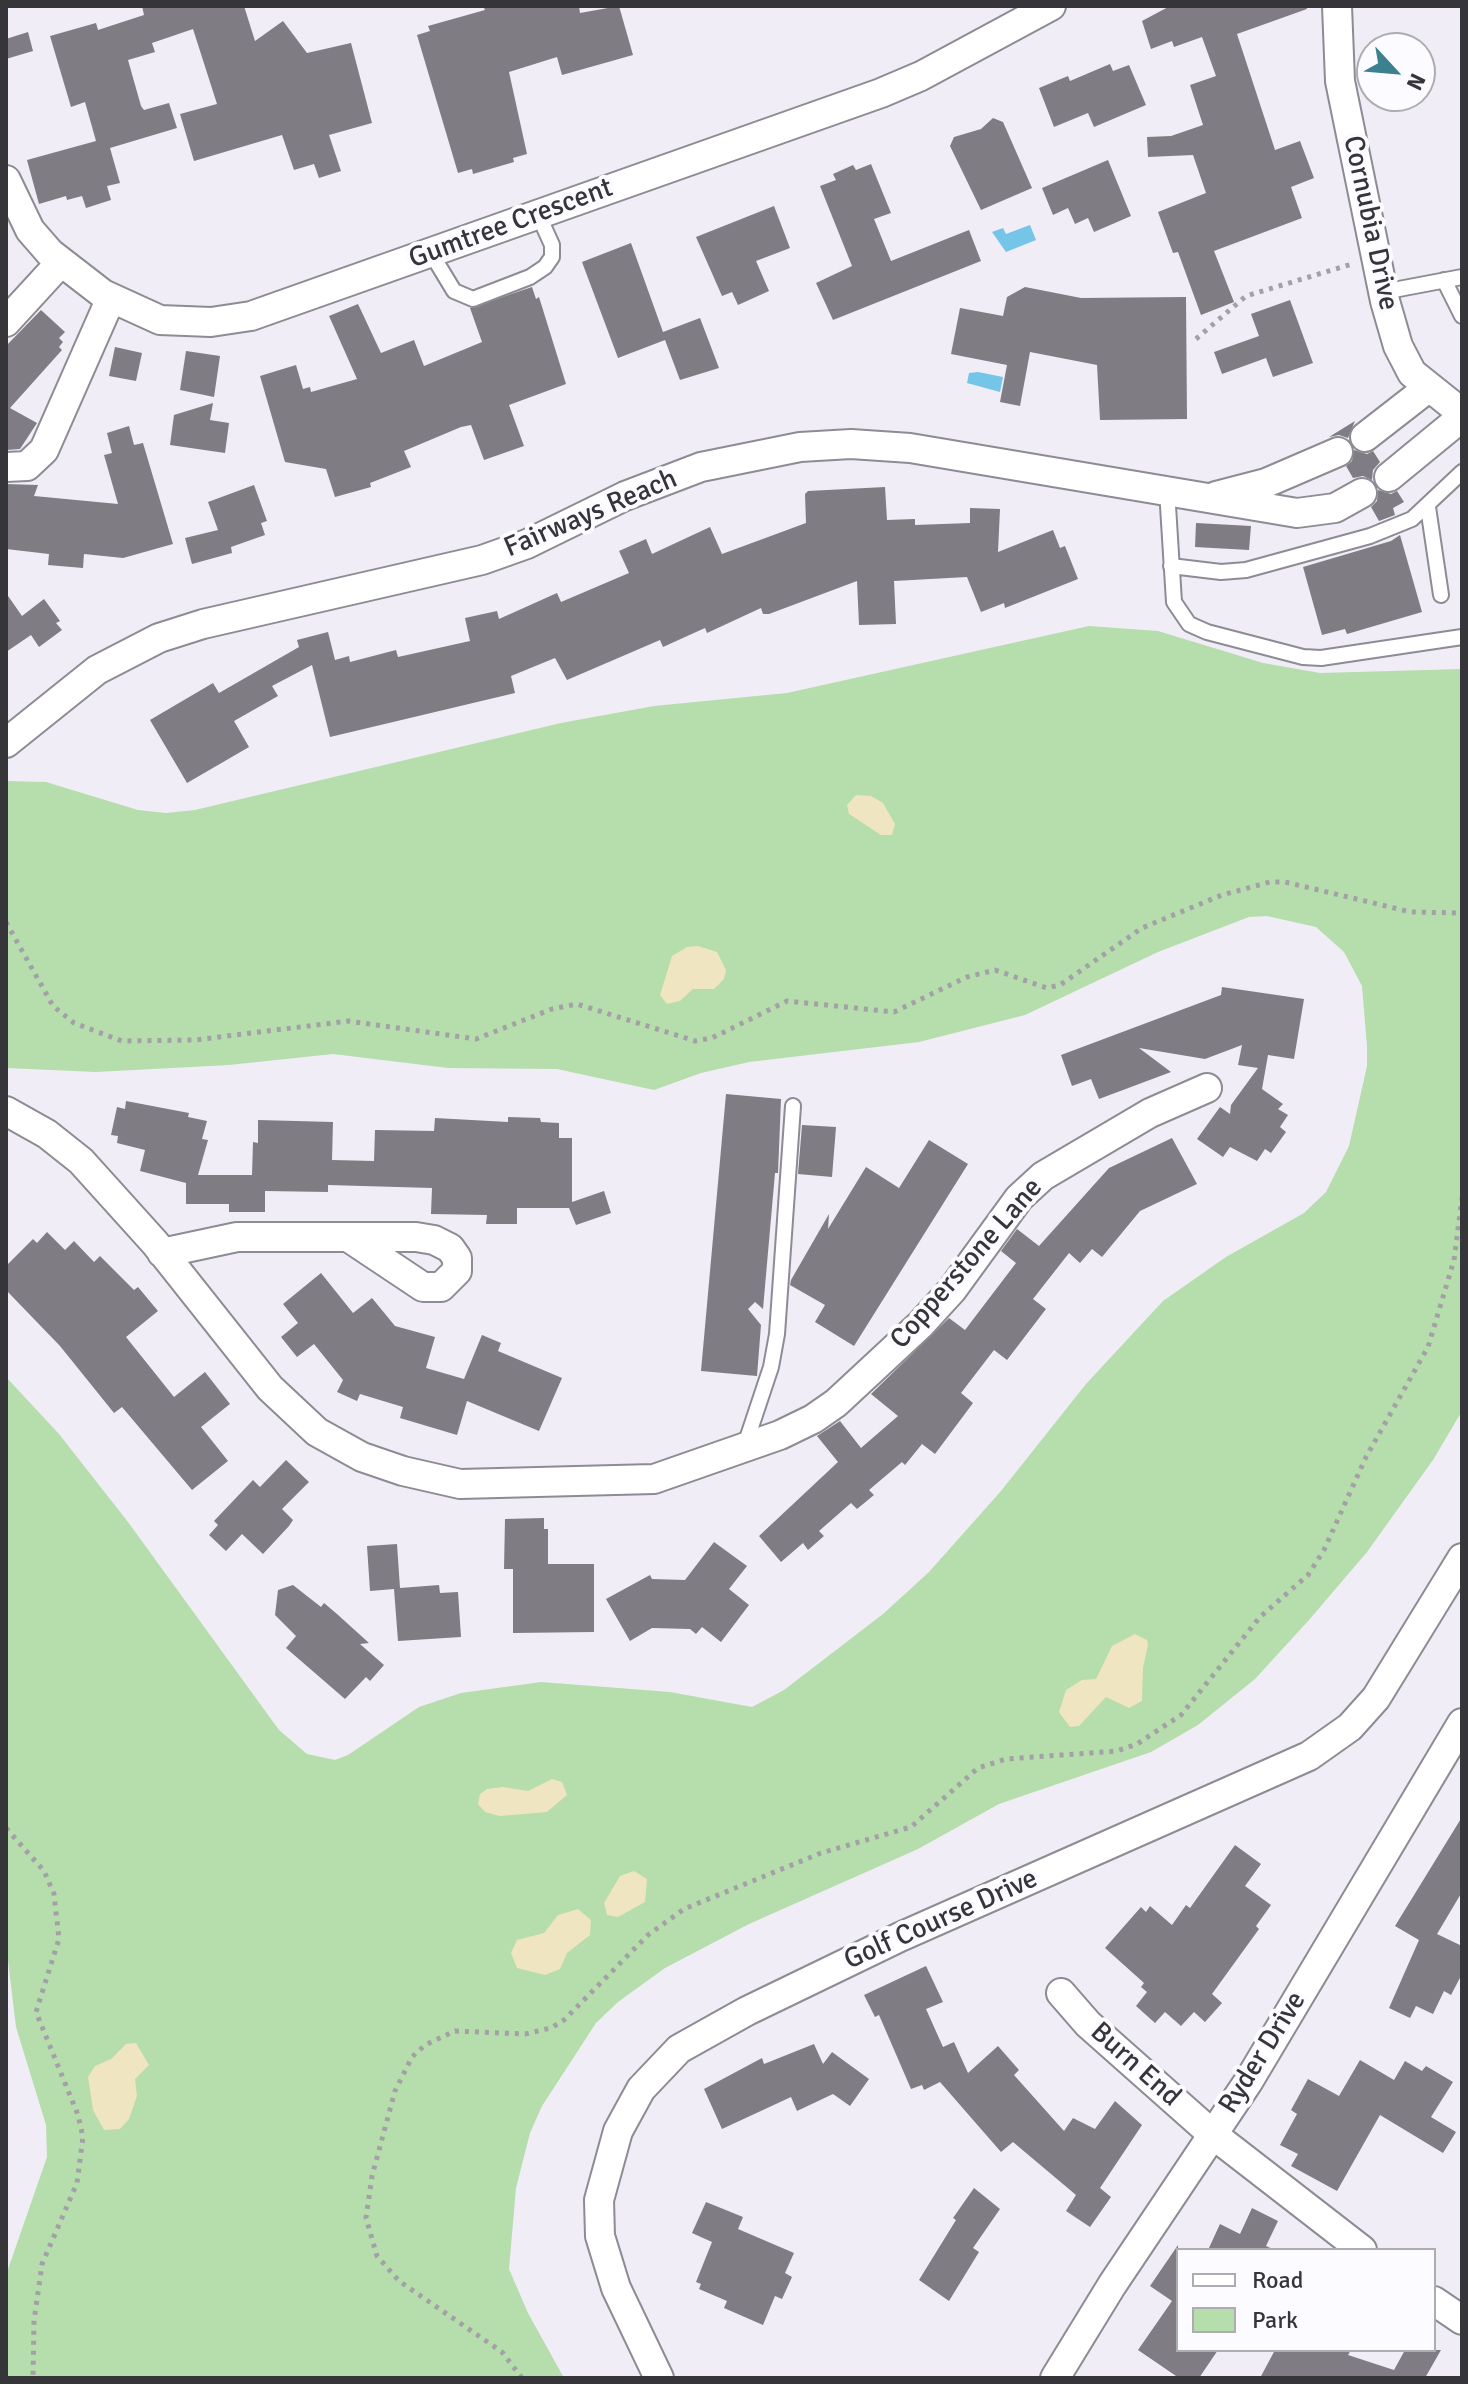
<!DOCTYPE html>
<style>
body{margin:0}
#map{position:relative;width:1468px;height:2384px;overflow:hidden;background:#f0edf6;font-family:Signika,sans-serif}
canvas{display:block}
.frame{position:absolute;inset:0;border:8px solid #363539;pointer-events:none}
.legend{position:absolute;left:1176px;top:2248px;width:260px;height:104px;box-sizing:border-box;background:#fcfbff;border:2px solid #adacb0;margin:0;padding:10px 14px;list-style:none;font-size:24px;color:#363539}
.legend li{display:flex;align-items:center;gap:16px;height:40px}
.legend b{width:40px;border:2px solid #adacb0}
.north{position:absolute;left:1356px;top:32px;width:80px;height:80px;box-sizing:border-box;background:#fcfbff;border:2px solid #adacb0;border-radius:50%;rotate:116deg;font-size:22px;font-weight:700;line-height:32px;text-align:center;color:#363539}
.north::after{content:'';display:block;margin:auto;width:28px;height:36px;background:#3d8190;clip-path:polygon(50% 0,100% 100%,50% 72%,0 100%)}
</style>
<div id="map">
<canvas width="1468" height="2384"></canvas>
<div class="frame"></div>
<ul class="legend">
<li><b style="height:10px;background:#fff"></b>Road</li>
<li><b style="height:22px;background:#b6ddac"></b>Park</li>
</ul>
<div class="north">N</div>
</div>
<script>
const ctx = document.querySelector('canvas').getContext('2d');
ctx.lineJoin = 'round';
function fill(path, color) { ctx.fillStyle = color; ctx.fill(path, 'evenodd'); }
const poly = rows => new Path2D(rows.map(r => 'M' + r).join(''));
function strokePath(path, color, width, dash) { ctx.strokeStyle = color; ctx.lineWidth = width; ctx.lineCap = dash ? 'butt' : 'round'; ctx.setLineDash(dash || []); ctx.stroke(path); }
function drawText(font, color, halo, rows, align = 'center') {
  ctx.font = font + ' Signika,sans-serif'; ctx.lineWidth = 8; ctx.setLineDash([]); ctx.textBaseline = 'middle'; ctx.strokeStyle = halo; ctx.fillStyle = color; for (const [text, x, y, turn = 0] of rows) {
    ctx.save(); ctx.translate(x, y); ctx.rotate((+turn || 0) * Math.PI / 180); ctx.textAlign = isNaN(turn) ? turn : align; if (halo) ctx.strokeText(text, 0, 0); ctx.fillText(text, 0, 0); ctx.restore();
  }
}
fill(poly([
 [1089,626,1158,631,1263,663,1320,673,1462,669,1462,1411,1433,1460,1367,1552,1309,1620,1255,1679,1198,1725,1151,1752,999,1804,918,1849,749,1924,665,1968,618,2002,596,2023,542,2106,530,2133,516,2188,509,2269,528,2313,564,2378,6,2378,6,2275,47,2157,46,2125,16,2027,6,1944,6,1377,59,1434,128,1522,279,1730,307,1754,335,1760,348,1755,419,1707,461,1693,541,1682,670,1692,752,1707,784,1690,883,1614,929,1572,1001,1491,1086,1384,1163,1301,1226,1257,1304,1213,1326,1192,1349,1146,1367,1066,1367,1046,1362,986,1344,952,1316,927,1267,916,1249,917,1158,952,1025,1015,919,1042,749,1062,701,1073,654,1090,557,1069,448,1068,333,1054,229,1065,96,1072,6,1068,6,781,46,782,138,810,166,813,195,810,561,723,654,706,787,693]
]), '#b6ddac');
fill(poly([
 [856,795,871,796,883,803,895,824,892,835,881,835,849,814,847,805],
 [698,946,717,952,726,970,724,979,714,989,693,989,680,1001,667,1004,660,995,672,956,687,947],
 [1135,1634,1147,1640,1148,1645,1143,1668,1142,1701,1129,1708,1106,1697,1079,1726,1070,1727,1059,1712,1066,1690,1082,1680,1096,1679,1112,1646],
 [552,1779,562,1782,567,1795,547,1812,500,1816,485,1812,478,1804,480,1794,487,1789,503,1787,528,1791],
 [634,1871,647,1879,645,1902,618,1917,607,1915,604,1903,620,1876],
 [578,1909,591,1920,590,1935,567,1953,560,1969,545,1975,517,1968,511,1953,517,1940,544,1933,558,1915],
 [136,2043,149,2065,135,2079,137,2096,129,2119,120,2129,104,2130,93,2110,88,2077,95,2066,111,2059,126,2044]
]), '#efe5c0');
fill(poly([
 [1030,225,1036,240,1006,252,992,232,1003,228,1006,234],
 [978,372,1003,377,1000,392,967,383,969,373]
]), '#74c5e8');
fill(poly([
 [142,6,244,6,255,41,283,21,307,53,351,43,372,123,329,135,341,171,319,178,314,164,294,170,282,135,194,161,180,114,217,104,193,29,152,43,155,52,128,60,141,106,144,110,169,103,177,128,110,148,120,183,107,186,111,200,86,208,82,196,67,200,66,196,39,204,27,160,96,141,85,102,71,107,50,36,96,23,98,30,144,15],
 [483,6,579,6,580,13,619,6,633,55,562,75,557,57,509,72,527,154,513,158,514,162,473,174,472,169,458,173,417,35,430,31,428,26,485,10],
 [1170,6,1306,6,1307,9,1237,34,1275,150,1300,141,1314,178,1291,187,1302,218,1214,251,1234,302,1201,315,1178,252,1173,253,1158,212,1206,193,1193,155,1148,157,1147,137,1171,136,1203,125,1190,85,1216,76,1202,37,1174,47,1172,41,1151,49,1142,21],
 [28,32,33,51,6,59,6,39],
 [1110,64,1113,71,1129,65,1146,105,1094,127,1088,113,1054,127,1039,88,1068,76,1070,81],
 [993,118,1003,122,1032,188,981,210,950,146,954,137,981,129],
 [1108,160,1131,216,1094,232,1088,218,1075,224,1068,208,1053,215,1042,188],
 [871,164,891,213,874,219,891,261,969,230,981,261,833,320,816,283,852,266,820,186,836,180,833,174,853,165,856,170],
 [774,206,790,248,756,261,769,291,738,305,732,292,722,296,696,237],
 [631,243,663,332,700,318,719,368,680,380,665,340,618,358,582,262],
 [532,287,536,299,539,297,566,384,509,405,524,446,484,460,471,425,461,427,404,451,411,467,370,483,371,487,335,497,326,469,285,462,260,376,296,365,303,389,310,387,311,392,357,379,329,316,358,304,381,353,414,340,424,366,482,342,470,308],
 [1025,287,1081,298,1186,297,1187,419,1100,420,1097,365,1030,352,1020,406,1000,402,1007,365,951,354,960,308,1003,316,1007,297],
 [1290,300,1313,363,1273,377,1266,358,1222,374,1214,352,1259,336,1251,314],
 [41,310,65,332,59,338,63,342,59,347,62,350,10,408,37,423,20,449,6,450,6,346],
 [115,347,142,353,136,381,109,376],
 [186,351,220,356,214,397,180,390],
 [213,403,210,420,229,423,225,453,170,445,174,415],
 [1355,421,1348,438,1339,435,1329,437],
 [129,426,134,445,143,443,173,544,123,558,84,554,83,568,48,565,49,554,6,549,6,484,38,485,34,496,118,504,104,455,112,453,107,433],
 [1354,450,1367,454,1373,451,1380,462,1373,470,1372,480,1363,476,1353,478,1346,466,1352,461],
 [254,485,267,521,261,523,265,535,231,547,232,553,192,564,185,538,218,530,208,502],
 [885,487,887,520,915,519,915,525,970,523,970,508,1000,509,998,552,1053,530,1060,548,1065,546,1078,579,1005,608,1004,603,981,612,967,577,894,581,896,624,859,625,857,581,769,614,763,614,761,608,707,633,705,628,663,647,660,640,567,680,555,658,511,676,515,693,330,737,312,665,272,686,278,696,234,721,249,747,187,783,150,720,213,683,219,693,299,647,297,640,328,632,335,660,349,656,350,662,396,650,398,657,470,641,465,618,497,611,499,619,557,593,561,602,629,573,619,551,646,539,652,554,710,527,722,554,806,523,805,494,808,491],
 [1378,490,1391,494,1397,491,1404,502,1393,508,1395,515,1379,521,1371,507,1377,501],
 [1196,523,1251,526,1249,550,1195,547],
 [1400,535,1422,612,1347,634,1345,629,1322,635,1303,567,1391,541],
 [6,593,22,616,44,599,60,621,56,623,62,630,39,647,31,635,6,652],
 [1222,987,1304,999,1294,1059,1268,1055,1262,1089,1283,1104,1278,1109,1288,1115,1280,1127,1286,1132,1271,1153,1265,1149,1257,1161,1230,1147,1223,1157,1197,1139,1220,1107,1230,1114,1231,1105,1258,1068,1238,1065,1242,1045,1205,1059,1139,1048,1171,1072,1099,1099,1091,1079,1072,1086,1061,1055,1221,995],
 [726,1094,781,1099,778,1173,775,1173,763,1309,755,1302,748,1309,761,1325,757,1376,701,1371],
 [126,1101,189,1113,188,1117,207,1121,202,1139,208,1140,198,1175,252,1175,253,1142,258,1143,258,1120,333,1122,332,1160,374,1161,375,1130,434,1131,435,1118,508,1122,508,1117,540,1118,541,1122,559,1123,559,1138,572,1138,572,1202,604,1191,611,1213,576,1225,569,1208,517,1208,517,1224,486,1224,487,1215,431,1214,432,1188,328,1185,328,1192,265,1191,265,1212,229,1212,229,1204,186,1204,186,1183,140,1171,145,1150,117,1143,118,1136,111,1135,117,1107,125,1109],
 [802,1125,836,1127,832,1177,798,1174],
 [1172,1138,1197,1184,1140,1211,1102,1257,1092,1249,1080,1263,1069,1253,1033,1299,1046,1309,1007,1360,994,1350,961,1393,973,1403,935,1454,922,1444,905,1465,902,1462,869,1490,874,1495,857,1509,851,1503,819,1531,824,1536,808,1550,803,1543,781,1562,759,1536,838,1462,817,1436,840,1421,861,1448,898,1416,871,1394,949,1318,965,1330,1016,1263,1001,1251,1017,1229,1039,1246,1109,1168],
 [929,1140,968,1164,854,1346,815,1322,825,1305,790,1285,791,1280,829,1214,828,1229,866,1167,899,1188],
 [47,1232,65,1250,74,1241,94,1262,100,1256,134,1290,138,1287,158,1311,126,1337,174,1397,205,1372,230,1404,201,1427,228,1461,192,1490,122,1407,114,1413,60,1346,6,1290,6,1266,33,1239,37,1243],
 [321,1273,353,1313,372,1298,395,1326,435,1337,426,1368,464,1379,482,1335,501,1343,498,1351,562,1378,539,1431,467,1401,457,1435,400,1418,403,1407,360,1394,357,1401,337,1392,343,1380,314,1344,297,1357,281,1337,298,1323,283,1304],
 [286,1460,309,1482,282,1509,293,1520,289,1526,263,1554,242,1534,226,1551,209,1535,218,1525,214,1521,253,1480,260,1487],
 [544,1518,544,1529,548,1529,548,1564,594,1564,594,1632,513,1633,513,1569,504,1569,505,1519],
 [714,1542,747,1566,729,1589,749,1605,721,1642,702,1627,696,1634,690,1629,652,1628,630,1641,606,1599,650,1575,652,1579,685,1580],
 [397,1544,400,1588,439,1585,440,1593,458,1592,461,1637,398,1641,394,1589,370,1591,367,1546],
 [293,1585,321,1607,324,1603,337,1614,369,1643,360,1644,384,1665,370,1681,366,1677,345,1699,286,1648,296,1636,275,1615,278,1590],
 [1462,1817,1462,1892,1437,1934,1462,1946,1462,1974,1451,1995,1444,1991,1433,2014,1416,2006,1410,2018,1389,2008,1419,1940,1395,1926],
 [1235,1845,1261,1864,1245,1886,1271,1905,1256,1926,1259,1929,1212,1994,1222,2003,1205,2022,1194,2012,1181,2026,1165,2012,1155,2023,1136,2006,1147,1992,1141,1987,1144,1983,1105,1948,1141,1907,1146,1912,1150,1906,1172,1925,1186,1905,1190,1908],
 [926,1966,943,2002,926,2009,943,2047,954,2042,968,2073,998,2046,1019,2070,1014,2075,1064,2131,1073,2118,1095,2129,1115,2101,1142,2125,1100,2188,1111,2197,1090,2227,1066,2211,1076,2195,1013,2142,1001,2152,940,2082,924,2090,922,2085,911,2089,879,2015,875,2017,864,1995],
 [814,2044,823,2064,832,2052,869,2079,850,2106,833,2094,797,2111,791,2097,722,2129,704,2089,762,2058,764,2064],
 [1360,2060,1394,2080,1405,2061,1422,2071,1426,2066,1453,2082,1431,2117,1456,2132,1443,2153,1380,2115,1337,2191,1291,2166,1298,2154,1280,2145,1297,2114,1291,2110,1308,2079,1339,2096],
 [974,2188,1000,2209,973,2248,979,2252,949,2301,919,2280,956,2220,953,2218],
 [706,2202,743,2217,738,2229,794,2253,785,2273,792,2277,782,2299,775,2296,763,2325,724,2308,727,2301,699,2289,701,2284,696,2282,712,2242,692,2233],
 [1252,2208,1278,2221,1266,2246,1275,2250,1208,2250,1220,2224,1240,2234],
 [1178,2245,1178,2350,1218,2350,1199,2378,1179,2378,1138,2350,1172,2301,1150,2286],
 [1275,2350,1351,2350,1348,2355,1394,2370,1405,2350,1441,2350,1425,2378,1260,2378]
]), '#7f7c84');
const lane = poly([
 [431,253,454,291,473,299,530,277,545,267,552,257,552,245,538,214],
 [1444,280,1462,316],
 [1383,292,1462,277],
 [1167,490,1174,602,1189,624,1207,632,1303,657,1321,658,1462,637],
 [1428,507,1441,595],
 [1171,566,1221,572,1246,570,1370,536,1412,519,1462,472],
 [744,1448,771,1367,777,1334,793,1106]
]);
const street = poly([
 [1337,6,1340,81,1385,301,1398,346,1412,373,1462,413],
 [6,180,30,230,50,253,103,294,160,320,211,322,251,316,881,93,921,76,1051,6],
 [6,322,61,262],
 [1365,437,1428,388],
 [6,467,27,466,44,450,111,298],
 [1389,477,1462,417],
 [1216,496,1266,483,1338,452],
 [6,743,97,670,159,638,203,624,482,560,527,544,625,496,701,467,800,447,851,444,910,448,1297,513,1335,508,1362,493],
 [6,1111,47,1134,81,1161,155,1243,270,1388,317,1432,362,1457,403,1471,460,1484,654,1479,780,1435,813,1419,836,1403,920,1325,952,1290,1019,1198,1043,1176,1150,1113,1207,1088],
 [162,1253,237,1237,416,1237,434,1240,450,1248,457,1258,457,1271,441,1287,423,1287,348,1237],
 [1061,1993,1088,2024,1211,2133,1362,2250],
 [1434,2301,1462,2320],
 [659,2378,616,2288,600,2236,599,2200,618,2131,641,2089,679,2049,747,2011,900,1937,1309,1756,1350,1727,1376,1698,1462,1558],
 [1055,2378,1112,2285,1248,2082,1462,1723]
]);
strokePath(lane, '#8d8b93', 18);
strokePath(street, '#8d8b93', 32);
strokePath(poly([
 [1196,339,1246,296,1352,264],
 [6,922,53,1006,74,1023,122,1041,195,1040,348,1021,476,1039,552,1009,577,1004,695,1041,712,1038,787,1001,894,1012,967,977,995,970,1047,988,1060,985,1142,928,1222,895,1270,882,1285,882,1411,912,1462,913],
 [6,1828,44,1871,54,1894,59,1939,36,2012,78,2115,83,2137,77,2183,42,2264,34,2321,33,2378],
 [522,2378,502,2352,399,2281,377,2256,366,2218,372,2176,395,2091,412,2057,425,2045,455,2031,525,2034,551,2028,564,2020,648,1935,684,1909,821,1853,911,1827,978,1768,1006,1759,1117,1751,1137,1744,1181,1715,1260,1617,1308,1575,1324,1550,1366,1457,1428,1347,1454,1260,1462,1198]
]), '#a3a1a7', 5, [4, 6]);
strokePath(lane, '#fff', 14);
strokePath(street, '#fff', 28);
drawText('28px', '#363539', '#fcfbff', [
 ["Cornubia Drive",1370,223,78],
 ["Gumtree Crescent",511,224,-20],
 ["Fairways Reach",591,514,-23],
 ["Copperstone Lane",967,1264,-49],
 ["Golf Course Drive",941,1920,-24],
 ["Ryder Drive",1263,2053,-58],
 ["Burn End",1135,2065,42]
]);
</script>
